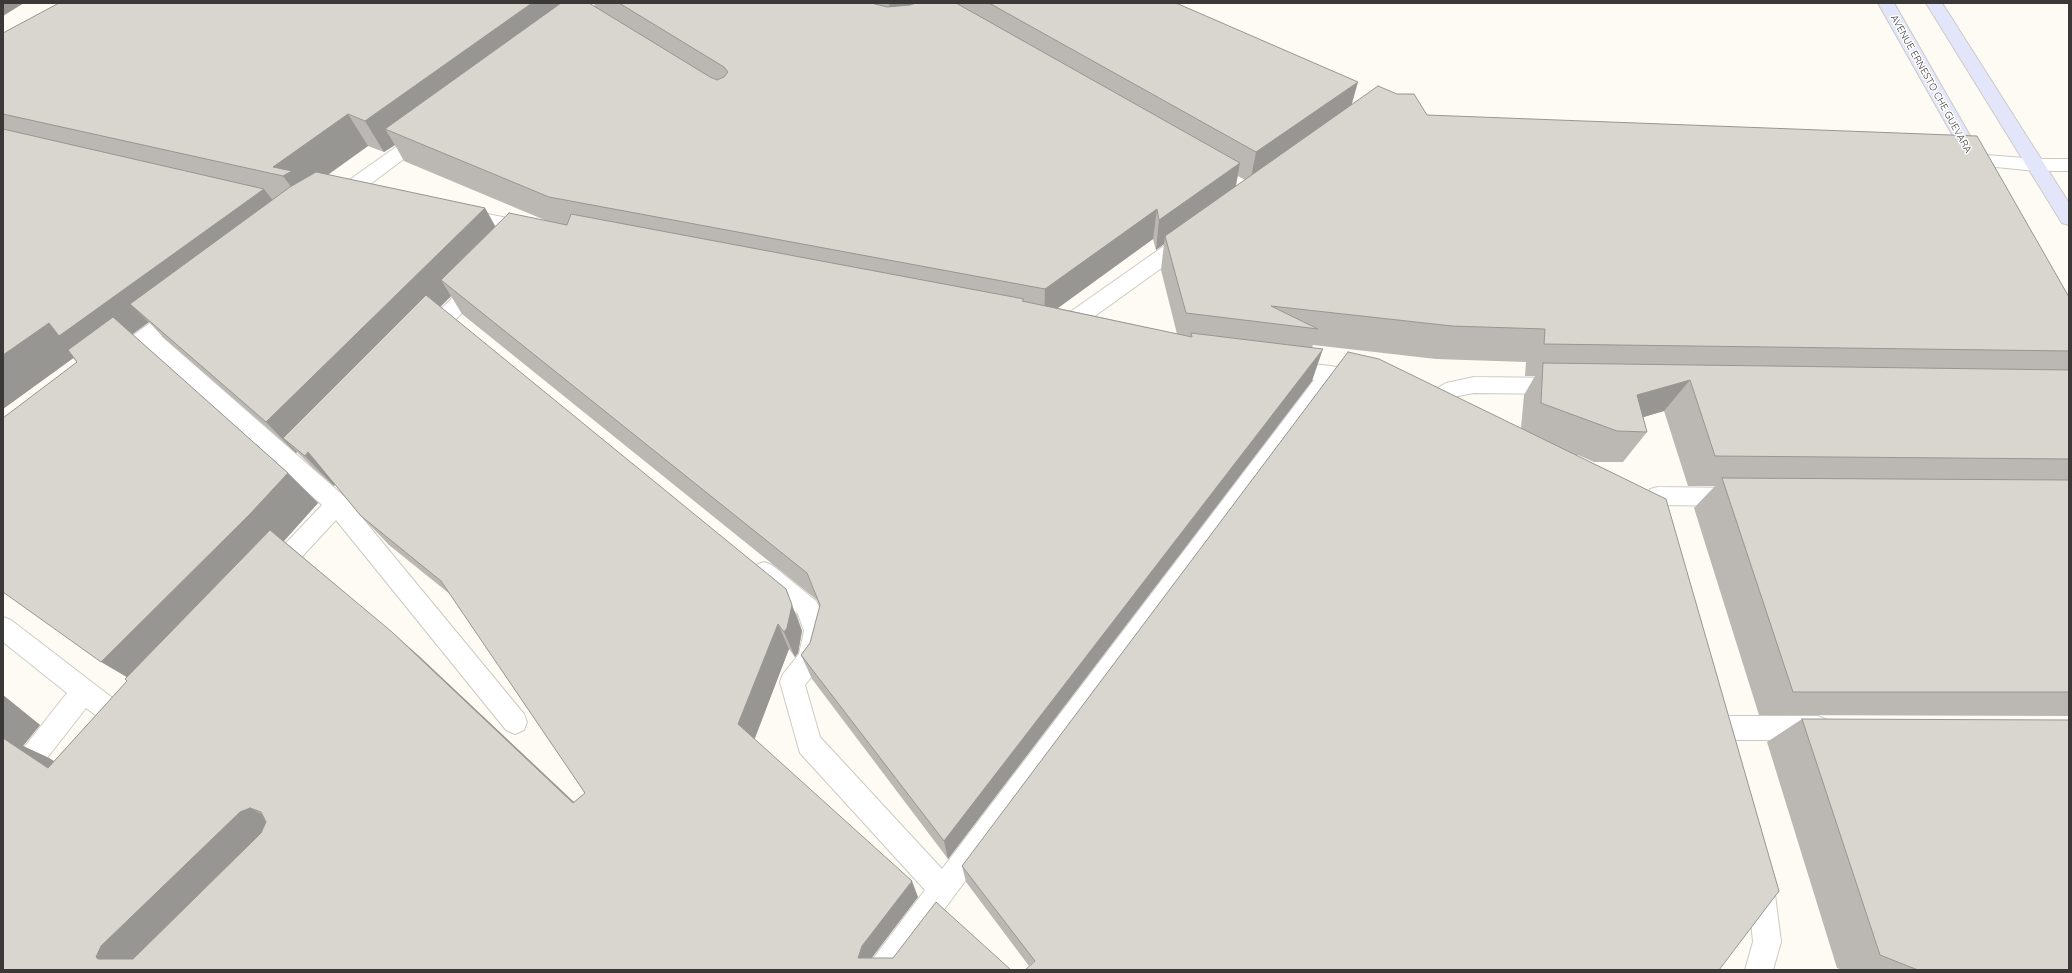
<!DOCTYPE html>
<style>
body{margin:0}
#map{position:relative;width:2072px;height:973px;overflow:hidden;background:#fefbf5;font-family:Quicksand,sans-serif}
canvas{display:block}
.frame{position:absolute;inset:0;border:4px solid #3b3937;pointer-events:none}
</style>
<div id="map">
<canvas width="2072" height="973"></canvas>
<div class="frame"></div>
</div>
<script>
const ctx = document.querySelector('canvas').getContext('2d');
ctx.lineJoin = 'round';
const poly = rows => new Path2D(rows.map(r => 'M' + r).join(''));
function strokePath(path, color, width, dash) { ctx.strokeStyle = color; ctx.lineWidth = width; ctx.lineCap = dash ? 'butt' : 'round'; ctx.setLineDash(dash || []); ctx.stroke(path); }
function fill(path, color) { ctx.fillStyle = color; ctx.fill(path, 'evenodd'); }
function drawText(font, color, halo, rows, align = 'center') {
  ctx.font = font + ' Quicksand,sans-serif'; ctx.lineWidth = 3; ctx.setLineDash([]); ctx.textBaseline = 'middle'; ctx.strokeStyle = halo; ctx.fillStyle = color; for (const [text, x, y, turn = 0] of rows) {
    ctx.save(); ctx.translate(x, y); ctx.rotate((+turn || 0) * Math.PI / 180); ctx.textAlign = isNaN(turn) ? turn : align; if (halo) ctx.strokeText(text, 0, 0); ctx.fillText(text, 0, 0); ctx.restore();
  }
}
const minor = poly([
 [423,130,429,132,432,136,429,140,345,203,338,205,331,203,329,198,331,193,417,132,423,130],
 [1962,153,2036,159,2069,159,2069,171,2036,171,1956,163,1953,159,1956,155,1962,153],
 [463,209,527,222,534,224,536,229,534,234,527,236,456,221,454,216,456,211,463,209],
 [1188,232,1195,234,1198,239,1195,244,1067,336,1060,338,1053,336,1050,330,1053,324,1181,234,1188,232],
 [478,277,485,279,488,284,485,289,435,341,428,343,421,341,418,335,421,329,471,279,478,277],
 [180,303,187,306,190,311,187,316,161,336,345,497,524,714,527,722,524,730,515,734,506,730,336,520,282,578,274,581,266,578,262,571,266,564,322,505,146,347,123,365,116,367,109,365,106,359,109,353,173,306,180,303],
 [1286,361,1331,366,1361,372,1368,374,1371,380,1368,386,1361,388,1336,383,899,970,868,970,872,960,925,890,800,753,780,682,783,674,799,654,804,631,798,614,756,579,752,572,756,565,764,562,772,565,816,601,820,608,828,631,822,659,819,667,805,685,820,737,942,869,1314,380,1279,375,1276,369,1279,363,1286,361],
 [1474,377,1560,378,1567,380,1570,386,1567,392,1560,394,1474,393,1458,396,1434,408,1427,406,1424,400,1427,394,1446,383,1474,377],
 [1658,487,1734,488,1742,490,1745,497,1742,504,1734,506,1658,505,1650,503,1647,496,1650,489,1658,487],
 [3,617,11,620,119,703,130,703,139,707,142,715,139,723,130,727,115,727,106,723,86,708,12,803,3,807,3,774,67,693,3,642,3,617],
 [1722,716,1818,716,1827,720,1830,728,1827,736,1818,740,1722,740,1713,736,1710,728,1713,720,1722,716],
 [1760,866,1769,870,1773,879,1781,942,1773,970,1745,970,1753,942,1747,879,1751,870,1760,866]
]);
const secondary = poly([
 [1878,3,1894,3,1985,162,1982,166,1976,168,1970,166,1878,3],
 [1926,3,1942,3,2069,203,2069,225,2062,223,1926,3]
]);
strokePath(minor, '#cdcac4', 2);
strokePath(secondary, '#cdcac4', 2);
fill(minor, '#fff');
fill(secondary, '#e3e6fb');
fill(poly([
 [594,3,1176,3,1352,104,1427,115,2069,297,2069,716,1759,715,1694,508,1715,486,1688,486,1664,411,1643,417,1647,432,1623,462,1594,462,1578,455,1029,966,966,882,962,866,1521,428,1524,395,1535,376,1525,376,1526,362,1436,359,1313,345,1312,348,1312,381,948,859,812,679,801,655,810,643,820,607,817,600,462,314,451,296,440,307,797,615,802,631,798,653,795,657,789,649,754,739,918,897,871,958,1011,970,3,970,3,695,40,725,23,746,49,758,54,761,127,681,77,362,73,358,3,409,3,33,595,7],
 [395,145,404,161,547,221,495,226,485,208,328,175,368,146,384,152],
 [1238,176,1245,180,1236,186],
 [1153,239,1156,250,1164,244,1161,270,1177,334,1058,308],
 [149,322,163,337,296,453,297,452,313,468,334,486,335,484,361,516,389,545,451,595,585,793,574,802,420,657,284,541,318,503,288,473,132,334],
 [1802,719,2069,970,1843,970,1837,968,1767,742]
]), '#bbb8b3');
fill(poly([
 [3,3,24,3,3,16],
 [532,3,589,3,385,129,395,145,384,152,365,121],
 [889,3,938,3,892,26],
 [1358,82,1349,114,1250,183,1256,152],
 [348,114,368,146,306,190,306,207,283,176,273,167],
 [1240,163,1234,194,1165,236,1164,244,1156,250,1159,220],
 [264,189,288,220,130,304,149,322,91,365,79,354,3,409,3,355,49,323],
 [485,208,504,242,441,280,451,296,298,450,283,438,297,452,296,453,266,422],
 [1157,209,1153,239,1044,318,1045,289],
 [1323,349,1312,381,948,859,944,841],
 [1690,380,1664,411,1614,426,1637,395],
 [308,452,337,482,334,486,305,456],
 [288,473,318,503,283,542,142,686,101,662],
 [786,589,802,631,798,653,795,657,784,632],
 [778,624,789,649,752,746,738,724],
 [392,632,420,657,595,822,573,803],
 [3,695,40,725,23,746,49,758,94,788,3,772],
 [250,808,287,827,148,959,98,959,96,957,101,946,240,812],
 [912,881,918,897,871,959,858,958,862,946]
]), '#989692');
const building = poly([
 [59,3,532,3,365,121,348,114,273,167,292,171,283,176,3,114,3,33,59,3],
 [561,3,589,3,710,77,717,80,724,77,728,72,724,67,619,3,871,3,887,7,910,5,916,3,956,3,1240,163,1159,220,1157,209,1045,289,549,197,385,129,561,3],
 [989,3,1176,3,1358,82,1256,152,989,3],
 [1378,86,1397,94,1414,94,1427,115,1977,136,2069,297,2069,351,1544,344,1545,329,1452,326,1271,306,1318,329,1186,313,1165,236,1378,86],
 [3,129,264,189,59,336,49,323,3,355,3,129],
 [316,172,485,208,266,422,130,304,290,187,316,172],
 [509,213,567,225,571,214,1024,299,1022,301,1192,337,1191,333,1323,349,944,841,801,655,810,643,820,605,807,573,441,280,509,213],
 [426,295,786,589,792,605,787,628,784,632,778,624,738,724,912,881,862,946,858,958,893,958,936,902,1011,970,3,970,3,738,48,768,127,681,125,679,270,530,392,632,573,803,585,793,441,581,361,516,308,452,305,456,283,438,426,295],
 [250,808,261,812,266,822,261,833,133,959,98,959,96,957,101,946,240,812,250,808],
 [113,317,288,473,250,514,101,662,3,592,3,418,77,362,68,350,113,317],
 [1348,352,1379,359,1666,499,1779,891,1719,970,1025,970,1035,961,962,866,1348,352],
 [1543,363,2069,370,2069,459,1715,456,1690,380,1637,395,1647,432,1617,431,1541,403,1543,363],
 [1722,478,2069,480,2069,692,1793,692,1722,478],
 [1802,719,2069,720,2069,970,1918,970,1880,955,1802,719]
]);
fill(building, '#d9d6d0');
strokePath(building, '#989692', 1);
drawText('10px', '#3b3937', '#fff', [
 ["AVENUE ERNESTO CHE GUEVARA",1931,84,61]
]);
</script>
